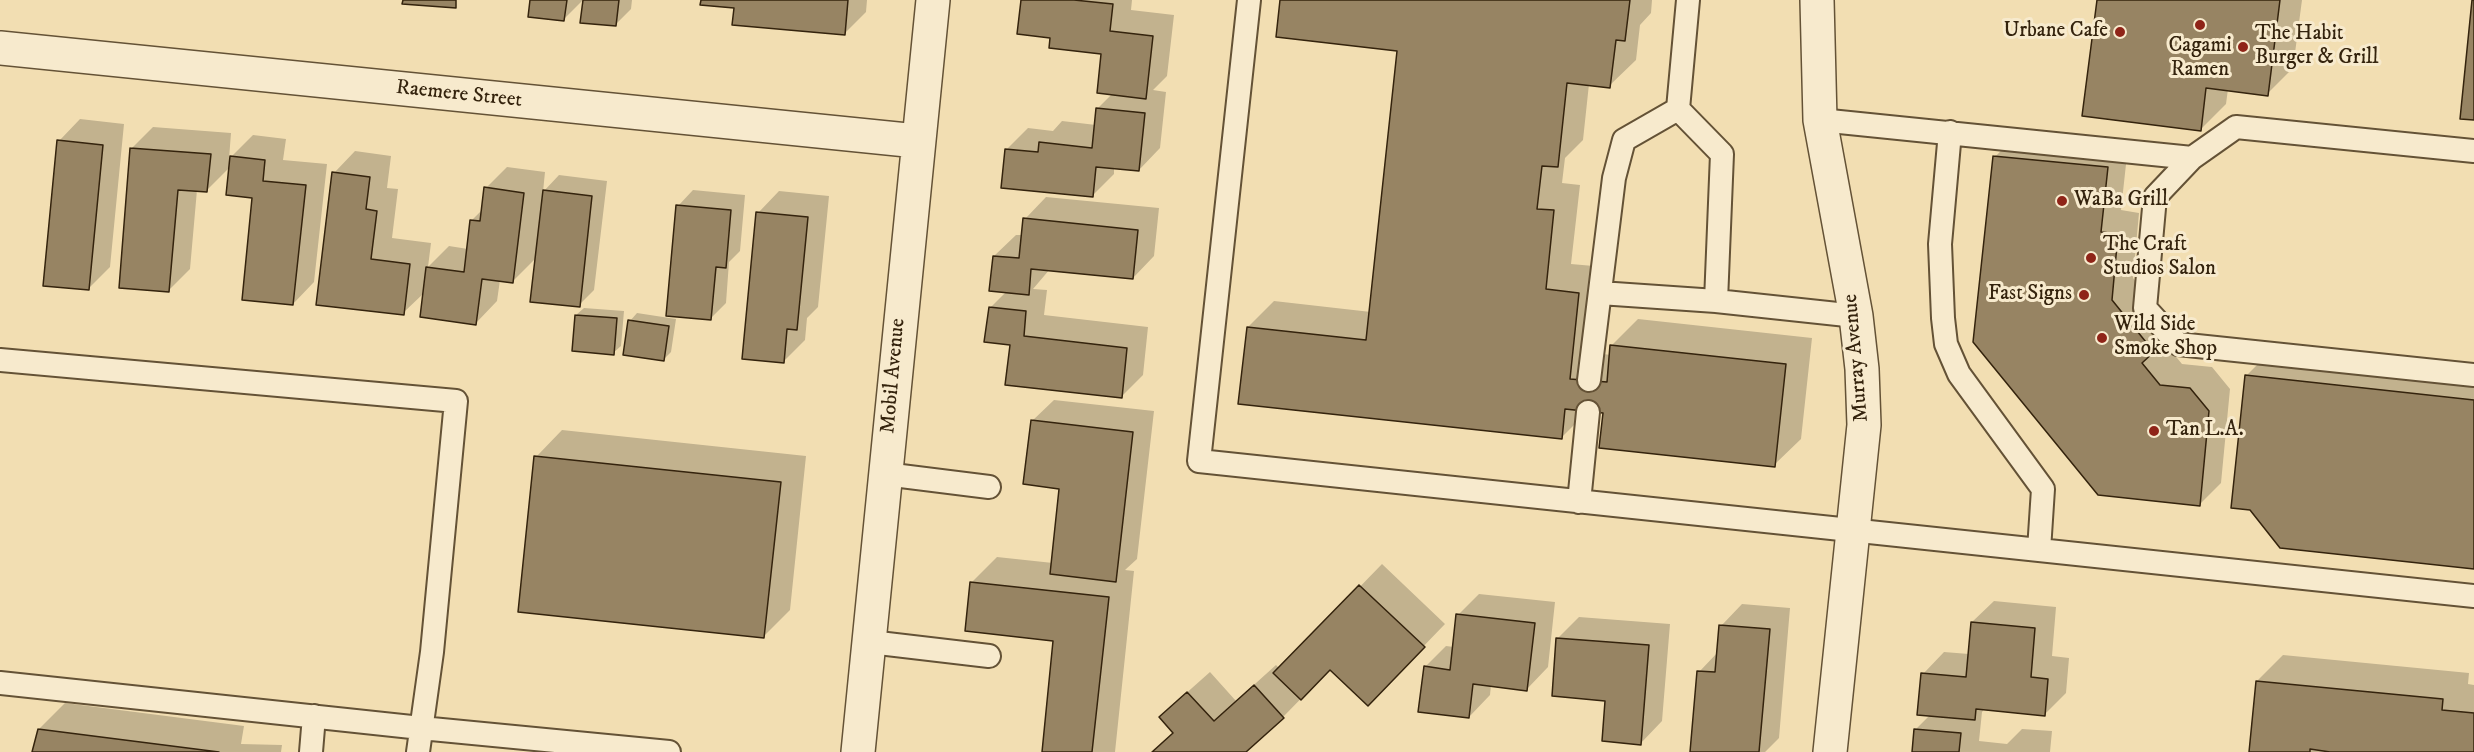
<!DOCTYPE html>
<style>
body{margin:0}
canvas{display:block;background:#f2deb2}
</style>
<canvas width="2474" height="752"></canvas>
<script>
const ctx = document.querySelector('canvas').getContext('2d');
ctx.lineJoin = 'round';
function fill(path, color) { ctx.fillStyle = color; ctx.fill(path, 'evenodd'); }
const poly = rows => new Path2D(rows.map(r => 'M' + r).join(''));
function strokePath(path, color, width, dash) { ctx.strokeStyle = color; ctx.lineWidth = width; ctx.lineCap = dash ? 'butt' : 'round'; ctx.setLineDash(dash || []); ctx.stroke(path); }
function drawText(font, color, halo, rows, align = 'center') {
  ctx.font = font + ' "IM FELL DW Pica",serif'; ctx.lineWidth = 6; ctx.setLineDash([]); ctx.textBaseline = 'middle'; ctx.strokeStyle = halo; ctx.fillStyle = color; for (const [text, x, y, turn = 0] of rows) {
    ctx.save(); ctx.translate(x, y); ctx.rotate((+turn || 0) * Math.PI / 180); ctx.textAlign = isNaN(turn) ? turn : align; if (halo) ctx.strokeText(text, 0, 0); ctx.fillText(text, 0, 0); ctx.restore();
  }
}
fill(poly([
 [531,0,583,0,564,19],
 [584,0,632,0,631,9,616,24],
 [702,0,867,0,866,12,844,34],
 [1022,0,1132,0,1131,10,1174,15,1167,76,1153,90,1166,92,1160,148,1139,170,1114,167,1114,174,1092,196,1007,149,1028,128,1053,131,1062,121,1096,125,1098,108,1113,93,1102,53,1051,36],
 [1281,0,1652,0,1651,13,1640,25,1636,60,1609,86,1589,84,1583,140,1565,158,1562,183,1580,185,1571,264,1605,267,1595,353,1611,355,1612,345,1638,319,1812,338,1801,439,1774,465,1605,412,1587,412,1561,438,1248,327,1274,301,1371,312,1399,50],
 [2098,0,2302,0,2293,68,2267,94,2228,89,2226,104,2200,130],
 [80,119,124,124,110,267,88,289,59,141],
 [153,127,231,133,229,159,253,135,286,139,283,160,327,164,314,282,293,304,254,197,230,167,207,190,197,190,190,269,169,290,132,148],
 [2016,135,2128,146,2121,210,2139,213,2133,278,2174,330,2163,341,2182,364,2212,367,2230,389,2221,483,2200,504,1995,157],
 [355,151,391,156,387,188,398,189,392,238,431,243,428,267,449,246,468,249,472,220,483,209,486,188,507,167,545,172,543,192,559,175,607,181,594,290,579,305,536,258,512,282,500,280,497,301,476,323,424,293,403,313,317,303,334,173],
 [693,190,745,195,740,251,729,262,726,303,711,318,678,206],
 [779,191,829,196,818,307,807,318,805,340,784,361,758,213],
 [1046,197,1159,208,1154,256,1133,278,1050,269,1033,289,1047,290,1044,315,1148,327,1143,375,1121,397,1012,344,990,308,1007,291,994,256,1016,235,1023,235,1025,219],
 [584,308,624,311,621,346,613,353,576,315],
 [637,313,676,319,671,352,664,359,630,321],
 [2268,354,2474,376,2474,567,2251,509,2246,376],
 [1054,400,1154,411,1137,559,1125,570,1134,571,1115,752,1043,752,1055,639,971,583,997,557,1053,563,1061,488,1032,421],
 [562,430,806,456,790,610,764,636,536,457],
 [1382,564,1445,624,1389,682,1331,668,1283,717,1244,752,1153,752,1174,732,1183,696,1210,672,1236,701,1276,665,1280,669],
 [1479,594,1555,602,1548,667,1527,689,1491,685,1490,695,1469,717,1425,667,1446,646,1454,647,1458,615],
 [1994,601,2056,607,2052,656,2069,658,2066,693,2045,714,1985,708,1982,712,1979,741,2007,744,2022,729,2052,731,2050,752,1914,752,1916,729,1930,715,1923,674,1944,652,1969,654,1972,622],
 [1742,604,1790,608,1779,738,1765,752,1692,752,1699,672,1718,652,1721,626],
 [1579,617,1670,624,1662,721,1641,743,1558,638],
 [2283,655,2469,673,2468,684,2474,685,2474,752,2251,752,2257,681],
 [65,703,244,726,241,744,282,745,281,752,34,752,39,729]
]), '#0003');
const building = poly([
 [403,0,456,0,456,8,402,4,403,0],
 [530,0,567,0,564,21,528,17,530,0],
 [583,0,619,0,616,26,580,23,583,0],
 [701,0,848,0,845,35,732,25,734,8,700,5,701,0],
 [1021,0,1074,0,1113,4,1110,31,1153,36,1146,99,1097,93,1101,54,1049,48,1050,38,1017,34,1021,0],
 [1280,0,1630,0,1625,41,1616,40,1610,88,1567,83,1558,167,1542,166,1537,209,1554,210,1546,289,1579,293,1570,379,1607,382,1610,345,1786,364,1775,467,1599,448,1603,413,1565,409,1562,439,1238,404,1247,327,1366,340,1397,51,1276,37,1280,0],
 [2097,0,2280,0,2268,96,2206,88,2201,131,2082,116,2097,0],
 [2472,0,2474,0,2474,120,2460,119,2472,0],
 [1096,108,1145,113,1139,171,1096,167,1093,197,1001,188,1005,149,1038,152,1039,142,1092,148,1096,108],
 [57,140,103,145,89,290,43,286,57,140],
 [130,148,211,154,207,192,178,190,169,292,119,288,130,148],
 [230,156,265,160,263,181,306,185,293,305,242,300,252,198,226,195,230,156],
 [1993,156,2108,167,2101,232,2118,234,2112,300,2154,352,2142,363,2160,385,2190,388,2209,411,2200,506,2098,495,1973,342,1993,156],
 [332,172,370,177,366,209,377,211,371,259,410,264,404,315,316,305,332,172],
 [484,187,524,193,513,283,482,279,476,325,420,317,426,267,464,272,470,220,480,221,484,187],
 [543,190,592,196,580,307,530,302,543,190],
 [676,205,731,210,726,268,716,267,711,320,666,316,676,205],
 [756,212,808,217,797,330,787,329,784,363,742,359,756,212],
 [1023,218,1138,230,1133,279,1031,269,1029,295,989,291,993,256,1019,258,1023,218],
 [989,307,1026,311,1024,336,1127,348,1122,398,1005,385,1010,345,984,342,989,307],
 [575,315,617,318,614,355,572,351,575,315],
 [628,320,669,326,664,361,623,355,628,320],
 [2245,375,2474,400,2474,569,2280,548,2250,510,2231,508,2245,375],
 [1031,420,1133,432,1116,582,1050,574,1059,489,1023,484,1031,420],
 [534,456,781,482,764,638,518,612,534,456],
 [970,582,1109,597,1092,752,1042,752,1053,641,965,631,970,582],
 [1359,585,1425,647,1368,706,1330,670,1301,700,1273,673,1359,585],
 [1456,614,1535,623,1527,691,1473,684,1469,718,1418,712,1424,666,1450,670,1456,614],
 [1971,622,2035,628,2031,677,2048,679,2045,716,1976,709,1975,720,1917,715,1921,673,1966,677,1971,622],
 [1719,625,1770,629,1759,752,1690,752,1697,671,1715,672,1719,625],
 [1556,638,1649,645,1641,745,1602,741,1605,701,1552,696,1556,638],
 [2256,681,2443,699,2442,710,2474,713,2474,752,2330,752,2310,749,2310,752,2249,752,2256,681],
 [1254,685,1284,718,1246,752,1152,752,1173,733,1159,717,1187,692,1214,721,1254,685],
 [38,729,219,752,32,752,38,729],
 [1914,729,1961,733,1959,752,1912,752,1914,729]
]);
fill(building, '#978463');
strokePath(building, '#34230d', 1.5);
const lane = poly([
 [1249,0,1199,461,2039,550,2043,489,1959,374,1946,344,1943,318,1940,244,1950,132],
 [1688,0,1678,109,1722,154,1716,301,1856,316],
 [1820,120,2192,158],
 [2474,151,2236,127,2192,158,2155,197,2145,308,2178,344,2474,375],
 [1600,293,1716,301],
 [0,360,456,401,432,652,418,752],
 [1589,380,1614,178,1624,140,1678,109],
 [885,474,989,487],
 [1579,502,1588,412],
 [2039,550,2474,596],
 [870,642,989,656],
 [0,683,421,728,669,752],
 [311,752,314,716]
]);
const street = poly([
 [1817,0,1820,120,1856,316,1862,369,1864,425,1830,752],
 [0,48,917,141],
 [858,752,933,0]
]);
strokePath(lane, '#645236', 26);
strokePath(street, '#645236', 36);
strokePath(lane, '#f7eacd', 22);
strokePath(street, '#f7eacd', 33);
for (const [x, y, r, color] of [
 [2200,25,6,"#8f2418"],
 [2120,32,6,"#8f2418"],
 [2243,47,6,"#8f2418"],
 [2062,201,6,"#8f2418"],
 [2091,258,6,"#8f2418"],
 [2084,295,6,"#8f2418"],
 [2102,338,6,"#8f2418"],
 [2154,431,6,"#8f2418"]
]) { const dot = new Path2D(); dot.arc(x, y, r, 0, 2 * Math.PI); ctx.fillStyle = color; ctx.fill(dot); strokePath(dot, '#f7eacd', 2); }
drawText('21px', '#34230d', '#f7eacd', [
 ["Urbane Cafe",2108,32,"right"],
 ["The Habit",2255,35],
 ["Burger & Grill",2255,59],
 ["Cagami",2200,47,"center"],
 ["Ramen",2200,71,"center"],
 ["WaBa Grill",2074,201],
 ["The Craft",2103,246],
 ["Studios Salon",2103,270],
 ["Fast Signs",2072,295,"right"],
 ["Wild Side",2114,326],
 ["Smoke Shop",2114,350],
 ["Tan L.A.",2166,431]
], 'left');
drawText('21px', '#34230d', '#f7eacd', [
 ["Raemere Street",459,95,6],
 ["Murray Avenue",1857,358,-95],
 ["Mobil Avenue",894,376,-85]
]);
</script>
